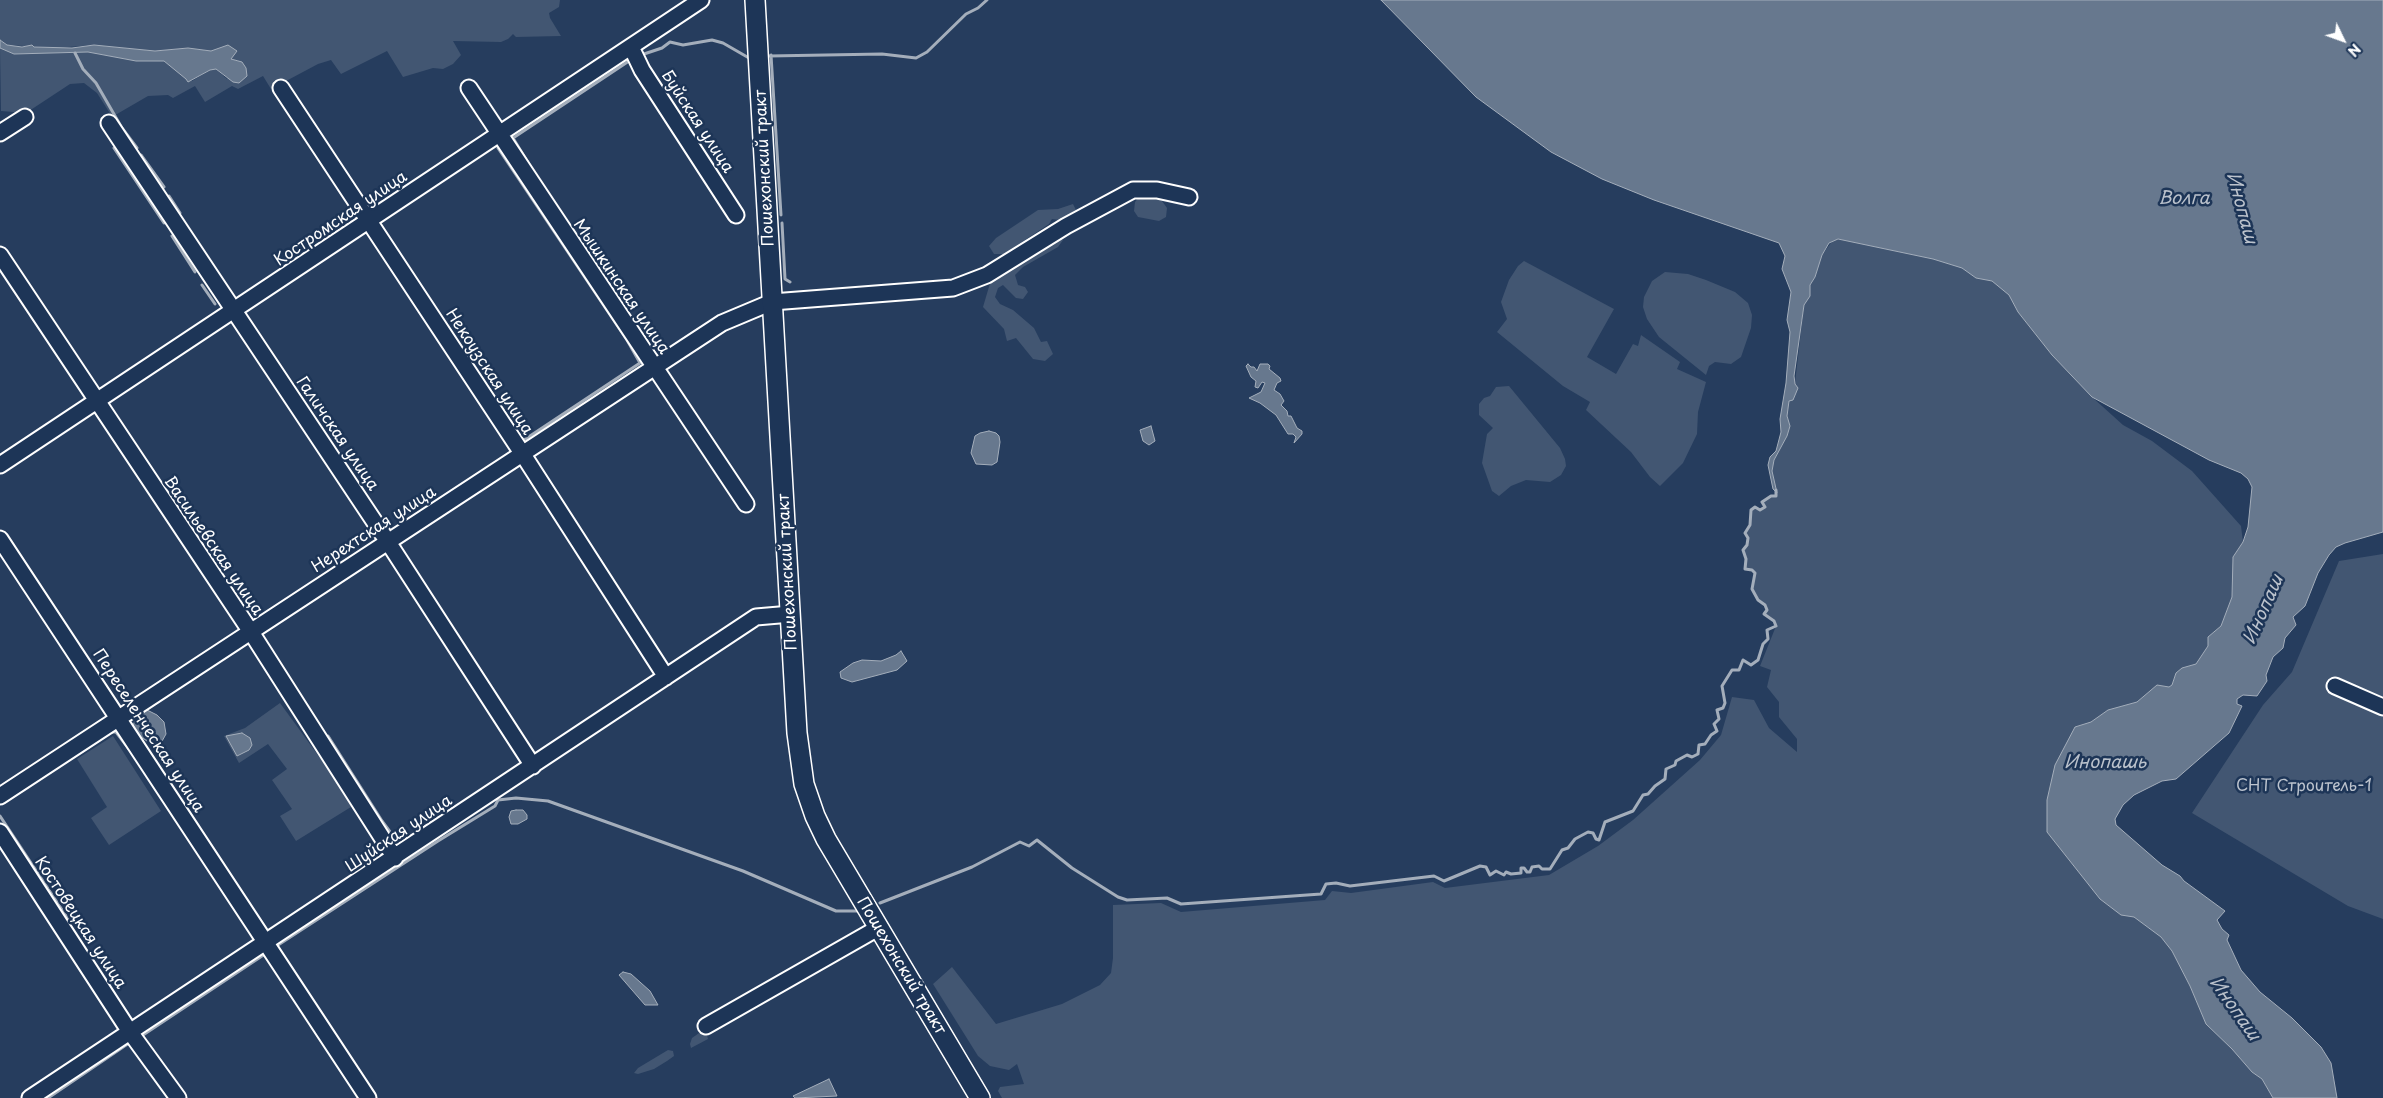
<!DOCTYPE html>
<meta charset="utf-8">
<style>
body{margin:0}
#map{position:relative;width:2383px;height:1098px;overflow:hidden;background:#263d5e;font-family:"Playpen Sans",sans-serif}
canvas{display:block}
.north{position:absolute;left:2318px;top:15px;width:50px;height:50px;-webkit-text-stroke:4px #1d3557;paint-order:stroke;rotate:132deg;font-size:14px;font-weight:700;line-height:20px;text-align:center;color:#fff}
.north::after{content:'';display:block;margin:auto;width:18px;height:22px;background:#fff;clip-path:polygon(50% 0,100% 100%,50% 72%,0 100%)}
</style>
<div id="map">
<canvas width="2383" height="1098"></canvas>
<div class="north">N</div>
</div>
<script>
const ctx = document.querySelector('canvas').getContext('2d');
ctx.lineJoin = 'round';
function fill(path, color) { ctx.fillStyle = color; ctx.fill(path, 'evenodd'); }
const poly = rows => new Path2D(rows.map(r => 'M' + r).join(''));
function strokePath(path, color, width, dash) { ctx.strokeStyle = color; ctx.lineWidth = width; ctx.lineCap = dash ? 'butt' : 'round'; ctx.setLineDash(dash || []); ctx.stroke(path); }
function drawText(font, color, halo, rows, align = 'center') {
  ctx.font = font + ' "Playpen Sans",sans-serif'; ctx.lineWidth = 5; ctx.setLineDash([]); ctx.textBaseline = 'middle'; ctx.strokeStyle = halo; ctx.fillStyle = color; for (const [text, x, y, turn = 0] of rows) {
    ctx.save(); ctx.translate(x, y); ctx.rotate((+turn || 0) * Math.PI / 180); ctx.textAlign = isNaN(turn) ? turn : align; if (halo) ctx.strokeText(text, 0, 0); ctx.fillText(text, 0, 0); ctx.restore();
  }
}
fill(poly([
 [0,0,560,0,559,7,549,13,550,18,561,36,516,37,513,34,508,39,501,42,453,41,461,55,453,64,443,69,433,68,403,77,387,51,341,74,331,60,318,64,271,89,263,76,238,89,232,86,205,102,195,86,173,98,168,95,148,96,117,114,111,115,97,93,84,83,70,84,26,113,1,111,0,48,14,54,88,52,136,61,164,61,192,81,210,70,216,69,227,79,238,60,231,60,223,47,211,51,188,48,155,51,94,45,56,48,7,45,0,40],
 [1140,196,1152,196,1162,201,1167,208,1166,217,1159,221,1138,217,1134,211,1135,202],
 [1073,204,1076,210,1060,220,1052,219,1049,224,1004,254,994,254,989,246,996,238,1038,210,1058,209],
 [1057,237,1063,240,1058,247,1023,267,1015,275,1018,285,1025,287,1028,292,1023,299,1016,298,1003,285,998,288,995,297,1000,304,1013,310,1034,328,1041,342,1047,341,1053,354,1045,361,1033,359,1016,338,1007,341,1004,329,983,307,991,280],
 [1833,240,1844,240,1933,259,1962,268,1976,278,1992,281,2000,286,2009,295,2018,312,2052,355,2092,397,2123,425,2152,441,2192,471,2241,526,2243,542,2233,557,2232,597,2221,626,2208,637,2208,646,2196,664,2182,668,2176,673,2172,685,2169,687,2157,685,2137,702,2108,710,2091,722,2075,727,2047,832,2100,899,2121,915,2134,917,2161,937,2172,951,2190,986,2206,1024,2232,1049,2252,1072,2262,1079,2273,1098,1002,1098,998,1091,1000,1087,1024,1084,1017,1064,1009,1070,990,1066,978,1056,933,984,952,967,996,1024,1062,1004,1100,985,1111,973,1113,958,1113,905,1161,903,1181,912,1325,900,1332,891,1351,893,1433,882,1445,888,1549,875,1598,846,1633,820,1700,760,1721,735,1732,697,1754,700,1769,728,1797,752,1797,739,1779,717,1779,702,1767,687,1771,670,1760,666,1776,626,1774,621,1764,614,1767,610,1765,605,1758,600,1752,589,1755,573,1752,570,1745,569,1746,559,1743,550,1747,545,1748,538,1745,533,1750,525,1751,510,1755,507,1760,510,1765,507,1762,502,1771,496,1776,496,1777,493,1772,471,1774,460,1787,436,1790,426,1787,416,1789,401,1793,400,1804,305,1810,296,1810,285,1815,277,1822,255],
 [1524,261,1614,309,1587,357,1616,374,1633,344,1638,346,1641,335,1680,362,1677,369,1706,382,1698,412,1697,434,1683,463,1660,486,1650,477,1631,452,1586,410,1590,402,1563,386,1497,332,1507,319,1501,302,1509,280,1518,266],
 [1665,272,1688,274,1706,280,1735,292,1748,303,1752,315,1751,328,1741,357,1731,364,1715,362,1709,366,1706,375,1659,337,1647,319,1643,307,1644,297,1652,281],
 [1509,386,1560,448,1565,459,1566,466,1561,475,1550,482,1526,480,1511,486,1499,496,1492,491,1482,463,1487,434,1493,428,1479,415,1479,404,1484,398,1490,396,1496,387],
 [2383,554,2383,919,2348,906,2192,813,2263,705,2292,672,2339,561],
 [280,703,347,795,351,807,296,841,280,816,292,809,272,780,287,769,268,744,239,763,224,736,245,728],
 [113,736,161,811,109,845,91,818,107,807,77,759],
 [702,1031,706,1031,708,1039,691,1048,690,1044,692,1038],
 [668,1050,673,1051,674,1056,667,1061,654,1069,638,1074,634,1073,638,1068]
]), '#425672');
const water = poly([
 [1381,0,2383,0,2383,532,2345,543,2336,547,2329,555,2318,573,2305,606,2293,617,2296,625,2285,638,2283,648,2273,657,2266,675,2267,681,2257,696,2243,695,2237,699,2237,704,2242,706,2229,733,2176,779,2162,781,2134,795,2123,805,2115,819,2116,825,2162,865,2180,876,2184,881,2225,911,2217,920,2222,929,2229,935,2227,940,2241,970,2260,992,2292,1018,2321,1047,2331,1063,2337,1098,2273,1098,2262,1079,2252,1072,2232,1049,2206,1024,2190,986,2172,951,2161,937,2134,917,2121,915,2100,899,2047,832,2047,800,2055,765,2075,727,2091,722,2108,710,2137,702,2157,685,2169,687,2172,685,2176,673,2182,668,2196,664,2208,646,2208,637,2221,626,2232,597,2233,557,2243,542,2248,527,2252,487,2248,479,2241,473,2209,460,2092,397,2052,355,2018,312,2009,295,1992,281,1976,278,1962,268,1933,259,1838,239,1829,243,1822,255,1815,277,1810,285,1810,296,1804,305,1794,376,1795,384,1798,388,1793,400,1789,401,1787,416,1790,426,1787,436,1774,460,1772,471,1777,493,1773,489,1768,465,1770,457,1776,451,1781,432,1780,419,1786,383,1790,332,1787,320,1791,292,1782,269,1785,256,1779,243,1654,200,1602,179,1551,152,1476,97,1381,0],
 [0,40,7,45,22,47,32,45,34,47,72,48,94,45,155,51,188,48,211,51,228,45,237,51,231,59,242,62,246,68,247,76,239,83,233,82,216,69,210,70,188,82,186,79,164,61,136,61,88,52,14,54,0,48,0,40],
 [1248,364,1251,367,1254,367,1257,371,1260,364,1268,364,1270,366,1269,369,1280,378,1281,381,1277,383,1274,390,1280,394,1284,401,1281,405,1287,411,1288,416,1291,416,1297,428,1302,431,1302,434,1294,443,1296,437,1293,434,1288,434,1276,415,1260,403,1249,398,1261,392,1265,383,1262,382,1258,388,1255,387,1256,381,1251,377,1246,366,1248,364],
 [1151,426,1155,441,1149,445,1143,441,1140,430,1151,426],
 [989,431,996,433,999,436,1000,442,997,462,992,465,976,464,971,453,975,436,980,433,989,431],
 [901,651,907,661,897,670,852,682,841,678,840,672,853,663,862,660,881,661,896,655,901,651],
 [147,710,157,715,164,722,166,734,161,743,150,743,135,733,133,725,135,721,144,711,147,710],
 [242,733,250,738,252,745,249,750,237,756,226,736,242,733],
 [516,810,523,810,527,815,527,819,518,824,511,824,509,817,511,811,516,810],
 [623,972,631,974,650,991,658,1005,645,1005,619,975,623,972],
 [829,1079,837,1096,795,1098,793,1096,829,1079]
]);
fill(water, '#67788e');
strokePath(water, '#a4aebb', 1);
strokePath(poly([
 [75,53,83,69,96,83,122,128,137,148],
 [641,55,662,48,670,42,683,45,712,40,723,43,749,58],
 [771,55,781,215],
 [769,56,882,54,916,58,927,52,966,14,978,8,987,0],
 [114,148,164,223],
 [498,148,627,340,640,363,524,440],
 [141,155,164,187],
 [530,166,513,138,632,59],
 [169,196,180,213],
 [782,223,785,279,790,282],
 [172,236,195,272],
 [202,285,215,304],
 [110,732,116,732,129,749],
 [328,736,382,821,399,844,403,844],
 [81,752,99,740],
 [0,816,68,919],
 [880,903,972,867,1020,842,1029,846,1037,840,1072,868,1118,897,1127,900,1167,898,1181,904,1321,894,1326,884,1336,883,1350,886,1434,876,1444,881,1480,866,1486,867,1490,875,1496,871,1504,875,1506,872,1511,874,1521,873,1521,868,1524,868,1527,872,1530,872,1532,867,1539,866,1542,869,1550,869,1562,850,1568,848,1575,839,1588,832,1593,833,1596,839,1599,840,1605,822,1633,811,1643,795,1648,794,1655,786,1665,779,1666,769,1675,765,1676,761,1687,755,1692,757,1698,754,1699,745,1705,744,1711,735,1717,731,1714,724,1719,719,1717,710,1723,708,1725,703,1722,686,1732,670,1739,670,1743,660,1751,665,1758,660,1763,644,1768,639,1767,630,1776,626,1774,621,1764,614,1767,610,1765,605,1758,600,1752,589,1755,573,1752,570,1745,569,1746,559,1743,550,1747,545,1748,538,1745,533,1750,525,1751,510,1755,507,1760,510,1765,507,1762,502,1771,496,1776,496,1776,490],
 [275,947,438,841,495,806,498,800,516,798,548,801,743,871,836,911,861,911],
 [140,1037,268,952],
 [48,1098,132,1041]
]), '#a4aebb', 3);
const minor = poly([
 [631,47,642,70,736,215],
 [281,88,522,453,666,677],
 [469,88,746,504],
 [109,123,388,542,533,766],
 [0,133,25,117],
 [0,255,251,632,395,858],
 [0,465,701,0],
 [0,539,368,1098],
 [2335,686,2383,707],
 [0,796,722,323,772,302,953,288,987,275,1066,226,1133,190,1157,190,1189,197],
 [0,832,130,1032,178,1098],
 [706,1026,878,928],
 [30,1098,756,617,791,614]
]);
const major = poly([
 [755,0,797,733,804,784,815,816,826,839,980,1098]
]);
strokePath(minor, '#fff', 19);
strokePath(major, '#fff', 22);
strokePath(minor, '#1d3557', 15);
strokePath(major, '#1d3557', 19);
drawText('16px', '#fff', '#1d3557', [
 ["Буйская улица",697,122,57],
 ["Пошехонский тракт",765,168,-93],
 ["Костромская улица",341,219,-34],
 ["Мышкинская улица",621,287,56],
 ["Некоузская улица",489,372,57],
 ["Галичская улица",337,434,56],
 ["Нерехтская улица",374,530,-33],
 ["Васильевская улица",213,546,56],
 ["Пошехонский тракт",788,572,-93],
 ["Переселенческая улица",148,731,57],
 ["Шуйская улица",399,834,-34],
 ["Костовецкая улица",80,923,57],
 ["Пошехонский тракт",901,966,59]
]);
drawText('16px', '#bdc4ce', '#1d3557', [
 ["СНТ Строитель-1",2304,787]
]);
drawText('italic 18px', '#bbc2cc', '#1d3557', [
 ["Волга",2184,199],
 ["Инопаш",2241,208,75],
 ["Инопаш",2264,610,-66],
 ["Инопашь",2105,763],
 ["Инопаш",2234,1009,55]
]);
</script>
